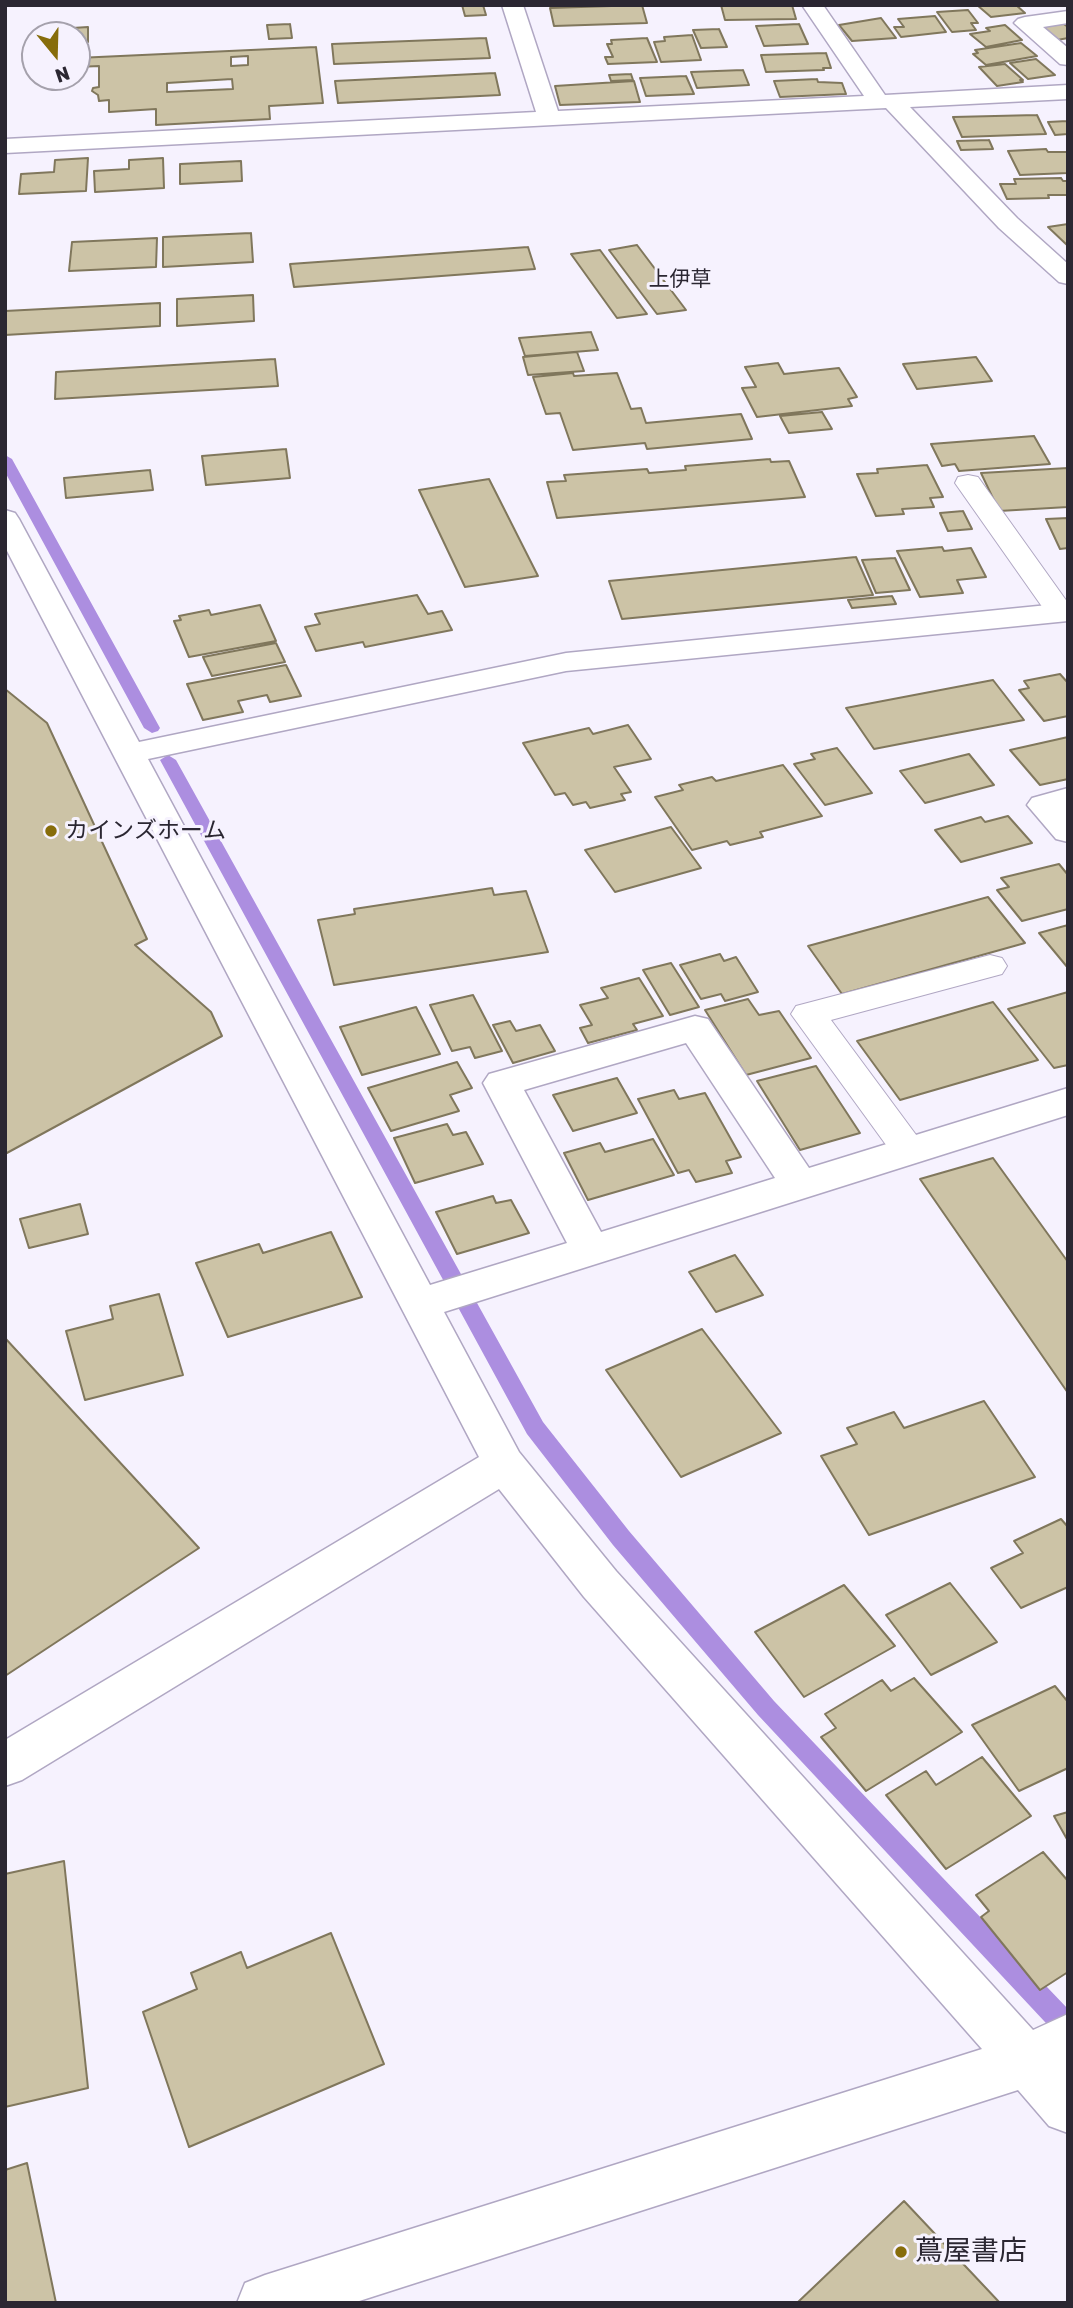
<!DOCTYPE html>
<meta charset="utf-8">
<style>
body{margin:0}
#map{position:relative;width:1073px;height:2308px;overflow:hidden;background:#f6f2fe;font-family:Rubik,sans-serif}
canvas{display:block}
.frame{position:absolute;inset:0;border:7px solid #2b2732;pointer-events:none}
.north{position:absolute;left:21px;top:21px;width:70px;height:70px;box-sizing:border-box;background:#f6f2fe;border:2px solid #a5a1ac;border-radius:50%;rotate:161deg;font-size:19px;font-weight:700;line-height:28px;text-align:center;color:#2b2732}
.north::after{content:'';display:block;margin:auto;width:24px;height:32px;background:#876d0b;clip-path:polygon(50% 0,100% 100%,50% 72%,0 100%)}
</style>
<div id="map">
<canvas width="1073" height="2308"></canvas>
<div class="frame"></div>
<div class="north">N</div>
</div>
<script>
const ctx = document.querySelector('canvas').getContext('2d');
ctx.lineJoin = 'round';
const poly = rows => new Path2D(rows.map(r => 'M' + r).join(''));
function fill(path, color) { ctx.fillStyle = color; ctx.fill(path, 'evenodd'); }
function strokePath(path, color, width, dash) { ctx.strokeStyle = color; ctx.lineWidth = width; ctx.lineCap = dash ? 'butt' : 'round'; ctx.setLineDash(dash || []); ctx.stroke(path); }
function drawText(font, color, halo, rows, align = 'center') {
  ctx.font = font + ' Rubik,"Noto Sans JP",sans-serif'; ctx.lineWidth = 6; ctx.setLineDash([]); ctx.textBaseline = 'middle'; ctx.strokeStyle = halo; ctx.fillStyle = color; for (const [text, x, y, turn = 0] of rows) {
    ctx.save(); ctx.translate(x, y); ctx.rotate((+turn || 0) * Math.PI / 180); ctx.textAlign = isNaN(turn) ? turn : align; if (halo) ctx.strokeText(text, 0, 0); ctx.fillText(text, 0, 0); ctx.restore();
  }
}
fill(poly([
 [5,455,12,459,160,728,158,731,152,733,144,728,5,472,5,455],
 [168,755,176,760,543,1422,629,1531,774,1701,1068,2009,1068,2040,1059,2037,758,1715,613,1545,527,1434,160,760,168,755]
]), '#ac8ee0');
const building = poly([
 [462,5,483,5,486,15,465,16,462,5],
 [642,5,647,23,554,26,550,8,642,5],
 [721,5,792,5,796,19,725,20,721,5],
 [977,5,1016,5,1025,13,991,17,977,5],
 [968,10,978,23,971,23,976,30,952,32,937,12,968,10],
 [935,16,946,32,901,37,894,27,904,27,898,19,935,16],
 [881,18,896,38,852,41,839,25,881,18],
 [1061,22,1068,27,1068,38,1052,41,1034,26,1061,22],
 [290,24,292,38,269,39,267,25,290,24],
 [799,24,808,44,764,46,756,26,799,24],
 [1005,25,1022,40,986,47,970,34,990,31,986,28,1005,25],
 [88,27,88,42,77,43,77,35,57,35,57,29,88,27],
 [719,29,727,47,701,48,693,30,719,29],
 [692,35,701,60,661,62,654,42,665,41,664,37,692,35],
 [486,38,490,58,334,64,332,44,486,38],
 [647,38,657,62,608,64,605,57,613,57,607,44,612,44,611,40,647,38],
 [1021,43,1037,56,986,65,973,54,978,53,975,50,1021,43],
 [316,47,323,103,269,106,270,119,156,125,156,109,109,112,109,100,99,101,98,95,92,91,93,88,99,87,99,66,77,67,77,58,316,47],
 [248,56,248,65,231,66,231,57,248,56],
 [232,79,233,89,167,92,167,83,232,79],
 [826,53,831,68,823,68,824,70,766,72,761,55,826,53],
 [1036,59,1055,75,1028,79,1010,63,1036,59],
 [1005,64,1023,80,1020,80,1023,82,997,86,979,67,1005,64],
 [743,70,749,85,697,88,691,72,743,70],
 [495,73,500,95,338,103,335,81,495,73],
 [631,74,633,80,611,81,609,75,631,74],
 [686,76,694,94,646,96,640,78,686,76],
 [817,79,818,82,842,83,846,94,780,97,774,81,817,79],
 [634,81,640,102,560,105,555,86,634,81],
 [1037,115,1046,134,962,137,953,117,1037,115],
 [1067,121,1068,134,1055,135,1048,122,1067,121],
 [989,140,993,149,961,150,957,141,989,140],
 [1046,149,1048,152,1068,152,1068,173,1020,175,1008,151,1046,149],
 [88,158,86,191,19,194,21,174,54,172,55,160,88,158],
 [163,158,164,188,95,192,94,171,129,169,129,160,163,158],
 [241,161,242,181,180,184,180,164,241,161],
 [1061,178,1063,181,1068,181,1068,195,1048,195,1049,198,1007,199,1000,184,1016,184,1014,179,1061,178],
 [1068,224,1068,245,1067,245,1048,227,1068,224],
 [251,233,253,262,163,267,163,237,251,233],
 [157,238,156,267,69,271,72,242,157,238],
 [637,245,686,310,657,314,609,250,637,245],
 [528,247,535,269,294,287,290,264,528,247],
 [600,250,647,314,617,318,571,254,600,250],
 [253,295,254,321,177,326,177,299,253,295],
 [160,303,160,326,5,335,5,311,160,303],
 [591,332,598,350,525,356,519,338,591,332],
 [577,352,584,371,528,375,523,357,577,352],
 [976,357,992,381,917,389,903,364,976,357],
 [275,359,278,386,55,399,56,372,275,359],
 [778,363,784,374,839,368,857,397,848,399,852,406,757,417,742,388,756,387,745,367,778,363],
 [573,373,574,376,617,373,631,409,641,408,646,423,741,414,752,439,647,449,645,443,573,450,560,413,546,414,533,377,573,373],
 [822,412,832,429,789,433,780,416,822,412],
 [1034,436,1050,464,959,471,955,464,942,466,931,444,1034,436],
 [286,449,290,478,206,485,202,456,286,449],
 [770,459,771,462,789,461,805,497,557,518,547,482,566,481,564,475,647,469,649,473,686,470,685,466,770,459],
 [927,465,943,497,930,498,934,507,902,509,904,514,876,516,857,474,878,473,877,469,927,465],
 [1068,468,1068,507,999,511,981,473,1068,468],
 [150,470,153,490,66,498,64,478,150,470],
 [489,479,538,576,465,587,419,490,489,479],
 [963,511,972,529,948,531,940,513,963,511],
 [1068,518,1068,548,1060,549,1046,519,1068,518],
 [942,547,944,551,971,548,986,577,957,580,963,593,920,597,897,551,942,547],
 [856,557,873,595,622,619,609,581,856,557],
 [895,558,910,590,876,593,862,560,895,558],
 [417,595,428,614,442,611,452,630,365,647,363,642,316,651,305,627,320,624,315,614,417,595],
 [892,596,896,604,852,608,848,600,892,596],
 [260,605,276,641,189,657,174,621,181,620,179,616,209,610,211,615,260,605],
 [276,643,285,662,212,676,203,657,276,643],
 [286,665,301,696,270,702,267,695,238,701,243,712,203,720,187,684,286,665],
 [1060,674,1068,683,1068,716,1044,721,1019,690,1029,688,1024,681,1060,674],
 [993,680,1024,720,874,749,846,708,993,680],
 [5,689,47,723,147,939,135,945,211,1012,222,1036,5,1154,5,689],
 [628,725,651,759,614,767,631,792,621,794,625,800,590,808,586,802,573,805,565,793,555,795,523,743,589,728,593,734,628,725],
 [1068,737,1068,779,1040,785,1010,750,1068,737],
 [837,748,872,793,825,805,794,764,815,759,811,754,837,748],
 [969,754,994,785,925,803,900,771,969,754],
 [783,765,822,816,760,832,763,837,730,845,727,841,692,850,655,797,683,790,679,785,712,777,716,781,783,765],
 [1008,816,1032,843,961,862,935,830,981,817,985,822,1008,816],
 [671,827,701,868,615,892,585,850,671,827],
 [1059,864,1068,875,1068,909,1022,921,997,890,1009,887,1001,878,1059,864],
 [492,888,494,895,526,891,548,952,334,985,318,920,355,914,354,909,492,888],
 [988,897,1025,943,842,994,808,946,988,897],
 [1068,925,1068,968,1039,933,1068,925],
 [720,954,724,961,736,957,758,992,725,1001,721,994,701,999,680,965,720,954],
 [671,963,699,1007,670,1015,643,970,671,963],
 [639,978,663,1016,633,1024,637,1030,588,1043,580,1028,592,1025,580,1005,608,998,601,988,639,978],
 [1068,992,1068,1065,1054,1068,1008,1009,1068,992],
 [473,995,502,1051,475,1058,470,1047,452,1051,430,1005,473,995],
 [748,999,759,1015,779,1011,811,1058,746,1075,705,1010,748,999],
 [993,1002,1038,1060,900,1100,857,1041,993,1002],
 [416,1007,440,1054,362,1075,340,1027,416,1007],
 [510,1021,516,1031,540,1025,555,1051,513,1063,493,1025,510,1021],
 [457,1062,472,1088,450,1095,459,1111,391,1131,368,1088,457,1062],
 [816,1066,860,1133,800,1150,757,1081,816,1066],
 [617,1078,637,1113,573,1131,553,1095,617,1078],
 [674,1090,679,1099,705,1093,741,1157,726,1161,732,1173,696,1182,689,1170,678,1173,638,1099,674,1090],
 [447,1124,453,1135,466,1132,483,1164,415,1183,394,1138,447,1124],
 [653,1139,674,1175,588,1200,564,1153,600,1143,605,1152,653,1139],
 [993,1158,1068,1262,1068,1393,920,1179,993,1158],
 [493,1196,496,1203,511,1200,529,1233,457,1254,436,1212,493,1196],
 [80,1204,88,1234,29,1248,20,1219,80,1204],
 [331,1232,362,1297,228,1337,196,1263,259,1244,263,1253,331,1232],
 [735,1255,763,1295,716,1312,689,1272,735,1255],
 [159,1294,183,1375,85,1400,66,1331,113,1319,110,1306,159,1294],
 [702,1329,781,1433,681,1477,606,1370,702,1329],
 [5,1338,199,1548,5,1676,5,1338],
 [984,1401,1035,1477,869,1535,821,1456,857,1444,847,1428,894,1412,904,1428,984,1401],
 [1061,1519,1068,1527,1068,1587,1021,1608,991,1568,1023,1553,1014,1541,1061,1519],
 [950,1583,997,1642,931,1675,886,1615,950,1583],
 [844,1585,895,1646,804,1697,755,1632,844,1585],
 [914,1678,962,1732,866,1791,821,1737,836,1728,825,1714,882,1680,891,1691,914,1678],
 [1055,1686,1068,1702,1068,1768,1019,1791,972,1725,1055,1686],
 [982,1757,1031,1816,946,1869,886,1795,926,1771,936,1785,982,1757],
 [1068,1812,1068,1841,1054,1816,1068,1812],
 [1043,1852,1068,1881,1068,1972,1040,1990,981,1917,989,1911,976,1895,1043,1852],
 [64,1861,88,2088,5,2107,5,1874,64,1861],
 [331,1933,384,2064,189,2147,143,2012,197,1989,191,1973,241,1952,247,1968,331,1933],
 [27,2163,56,2303,5,2303,5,2170,27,2163],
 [904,2201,1000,2303,797,2303,904,2201]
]);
fill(building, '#ccc3a6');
strokePath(building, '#80775c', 2);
const service = poly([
 [968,475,978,477,1068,603,1068,619,1060,621,1050,618,955,483,958,477,968,475],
 [990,955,1002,958,1007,966,1002,974,831,1020,928,1151,923,1160,910,1164,897,1160,791,1014,796,1006,990,955]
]);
const minor = poly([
 [502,5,523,5,558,111,864,96,802,5,823,5,885,95,1068,85,1068,99,910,107,1017,218,1068,264,1068,284,1059,282,999,228,886,108,5,153,5,139,536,112,502,5],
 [1068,11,1068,23,1043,27,1068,48,1068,65,1060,64,1014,23,1018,19,1025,17,1068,11],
 [5,510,15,513,19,519,139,742,566,653,1068,603,1068,621,566,671,148,759,430,1285,567,1243,483,1083,489,1074,695,1016,708,1019,809,1168,1068,1088,1068,1115,444,1312,519,1452,616,1571,1033,2030,1068,2014,1068,2133,1049,2126,1018,2090,353,2303,237,2303,245,2283,265,2275,982,2049,584,1597,499,1489,22,1780,5,1786,5,1740,479,1457,5,547,5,510],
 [686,1043,775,1178,601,1232,524,1090,686,1043],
 [1068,788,1066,809,1068,842,1056,839,1027,805,1032,798,1068,788]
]);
strokePath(service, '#b0a7c3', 2);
strokePath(minor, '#b0a7c3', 3);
fill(service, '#fff');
fill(minor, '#fff');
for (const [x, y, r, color] of [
 [51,831,7,"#876d0b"],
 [901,2252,7,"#876d0b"]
]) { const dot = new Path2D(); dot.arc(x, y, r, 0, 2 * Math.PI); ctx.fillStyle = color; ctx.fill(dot); strokePath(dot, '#f6f2fe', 2.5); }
drawText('21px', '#2b2732', '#f6f2fe', [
 ["上伊草",680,280]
]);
drawText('23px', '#2b2732', '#f6f2fe', [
 ["カインズホーム",65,831]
], 'left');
drawText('28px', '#2b2732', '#f6f2fe', [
 ["蔦屋書店",915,2252]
], 'left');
</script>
